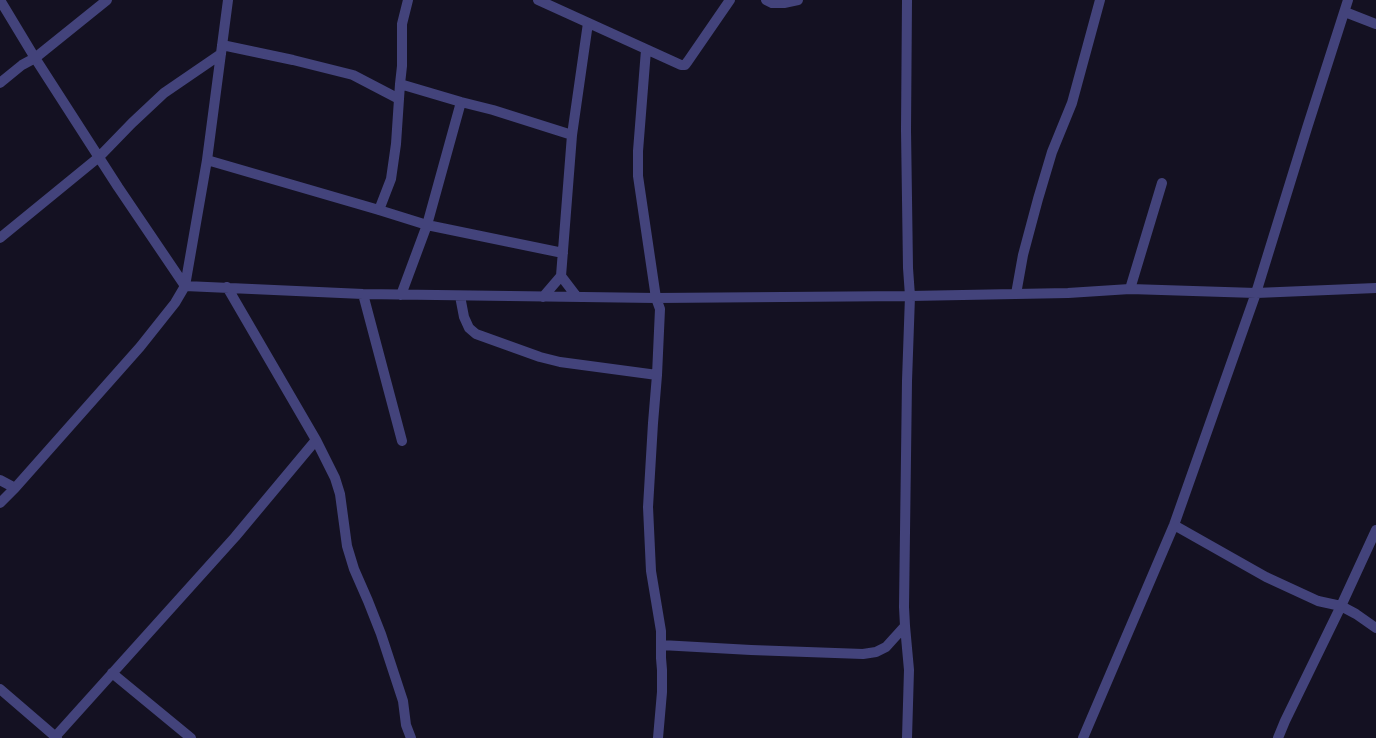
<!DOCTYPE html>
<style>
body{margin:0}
canvas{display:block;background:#141122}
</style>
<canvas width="1376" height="738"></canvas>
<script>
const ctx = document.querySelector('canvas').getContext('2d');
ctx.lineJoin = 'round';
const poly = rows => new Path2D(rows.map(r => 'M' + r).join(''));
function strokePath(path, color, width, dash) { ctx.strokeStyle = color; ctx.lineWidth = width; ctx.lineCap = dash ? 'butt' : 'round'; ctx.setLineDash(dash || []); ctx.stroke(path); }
strokePath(poly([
 [0,0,35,58,118,187,185,286,363,294,656,298,910,296,1068,293,1130,289,1256,293,1376,288],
 [538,0,681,65,685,65,688,61,730,0],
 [766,0,772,3,784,3,798,0],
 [907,0,906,130,908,268,910,296,907,381,904,607,905,626,909,670,907,738],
 [1345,12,1376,24],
 [222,45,293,60,353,75,399,99],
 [646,50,638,151,638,176,656,298,660,309,657,375,653,423,648,507,651,571,661,631,661,658,662,670,662,692,658,738],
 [0,83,22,65,35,58,107,0],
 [400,84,461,102,493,110,572,135],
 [207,160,379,210,427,225,563,253],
 [379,210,391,179,396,144,400,84,402,66,402,24,408,0],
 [0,238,99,157,132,123,164,93,221,54],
 [561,276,577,297],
 [227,287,316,440,335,478,340,494,347,546,354,569,368,601,381,634,403,701,406,725,411,738],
 [1130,289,1162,183],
 [363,294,402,441],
 [1016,294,1023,255,1038,199,1052,152,1072,103,1100,0],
 [401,295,427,225,461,102],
 [460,296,464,317,469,328,476,334,540,357,560,362,657,375],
 [543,297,561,276,572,135,588,23],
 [0,480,15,488],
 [0,503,15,488,140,347,175,303,185,286,207,160,228,0],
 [1174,525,1266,577,1318,601,1341,606,1356,614,1376,628],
 [661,645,751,650,863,654,876,652,886,647,905,626],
 [112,673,191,738],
 [0,689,57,738],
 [54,738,235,537,316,440],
 [1083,738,1174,525,1256,293,1307,128,1348,0],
 [1278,738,1285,721,1341,606,1376,530]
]), '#43437b', 10);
</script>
